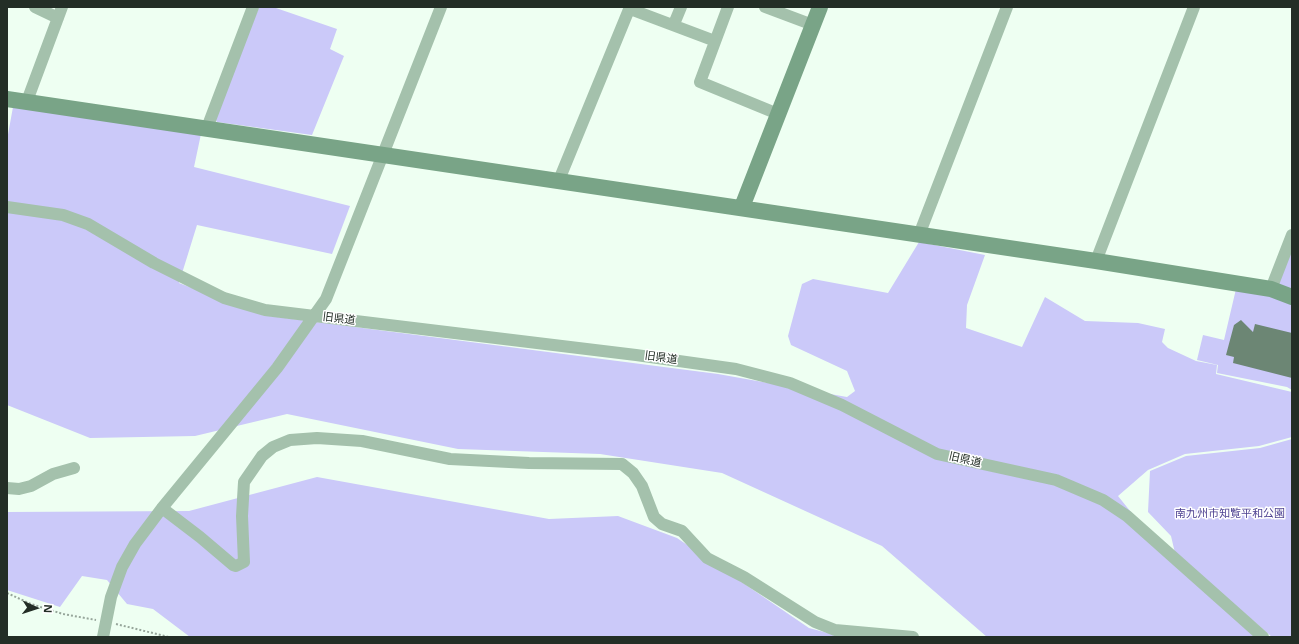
<!DOCTYPE html>
<meta charset="utf-8">
<style>
body{margin:0}
#map{position:relative;width:1299px;height:644px;overflow:hidden;background:#eefff2;font-family:"Open Sans",sans-serif}
canvas{display:block}
.frame{position:absolute;inset:0;border:8px solid #232e26;pointer-events:none}
.north{position:absolute;left:16px;top:588px;width:40px;height:40px;-webkit-text-stroke:3px #fff;paint-order:stroke;rotate:93deg;font-size:11px;font-weight:700;line-height:16px;text-align:center;color:#232e26}
.north::after{content:'';display:block;margin:auto;width:14px;height:18px;background:#232e26;clip-path:polygon(50% 0,100% 100%,50% 72%,0 100%)}
</style>
<div id="map">
<canvas width="1299" height="644"></canvas>
<div class="frame"></div>
<div class="north">N</div>
</div>
<script>
const ctx = document.querySelector('canvas').getContext('2d');
ctx.lineJoin = 'round';
function fill(path, color) { ctx.fillStyle = color; ctx.fill(path, 'evenodd'); }
const poly = rows => new Path2D(rows.map(r => 'M' + r).join(''));
function strokePath(path, color, width, dash) { ctx.strokeStyle = color; ctx.lineWidth = width; ctx.lineCap = dash ? 'butt' : 'round'; ctx.setLineDash(dash || []); ctx.stroke(path); }
function drawText(font, color, halo, rows, align = 'center') {
  ctx.font = font + ' "Open Sans","Noto Sans JP",sans-serif'; ctx.lineWidth = 3; ctx.setLineDash([]); ctx.textBaseline = 'middle'; ctx.strokeStyle = halo; ctx.fillStyle = color; for (const [text, x, y, turn = 0] of rows) {
    ctx.save(); ctx.translate(x, y); ctx.rotate((+turn || 0) * Math.PI / 180); ctx.textAlign = isNaN(turn) ? turn : align; if (halo) ctx.strokeText(text, 0, 0); ctx.fillText(text, 0, 0); ctx.restore();
  }
}
fill(poly([
 [259,7,273,7,337,29,330,49,344,56,312,135,217,122,215,119],
 [13,107,201,134,194,167,350,206,332,254,197,225,179,283,262,315,718,374,847,397,855,391,847,371,791,345,788,336,802,284,813,279,888,293,919,242,985,255,967,305,966,328,1022,347,1045,297,1085,321,1138,323,1165,329,1162,342,1168,348,1196,361,1217,365,1216,374,1292,392,1292,437,1259,446,1185,454,1148,470,1118,496,1172,563,1255,637,987,637,882,546,722,473,600,454,458,449,287,414,195,436,90,438,7,405,7,140],
 [1292,247,1292,390,1287,387,1217,373,1218,365,1197,360,1203,335,1224,340,1236,289,1273,296],
 [1292,439,1292,637,1272,637,1175,553,1171,536,1148,512,1150,471,1186,456,1260,448],
 [317,477,549,519,618,516,677,538,809,628,843,637,190,637,153,609,127,604,107,580,82,576,60,607,7,590,7,512,189,511]
]), '#cbc9f9');
fill(poly([
 [1241,320,1253,332,1255,324,1292,333,1292,378,1233,363,1234,357,1226,355,1234,325]
]), '#6c8674');
strokePath(poly([
 [7,593,31,604,63,614,96,620],
 [116,624,169,637]
]), '#97a69b', 2, [2, 2]);
strokePath(poly([
 [35,7,58,18],
 [728,7,700,82,778,114],
 [765,7,813,25],
 [630,9,715,41],
 [674,24,681,7],
 [27,101,62,7],
 [207,128,253,7],
 [559,180,630,7],
 [7,207,63,215,88,224,154,263,224,298,265,310,636,355,736,369,790,383,842,405,937,454,1056,480,1103,500,1127,516,1263,637],
 [919,235,1007,7],
 [1096,261,1194,7],
 [1271,289,1292,235],
 [7,488,19,489,31,486,53,474,74,468],
 [162,508,200,537,233,565,236,566,244,562,242,516,244,482,262,456,273,447,290,440,317,438,362,441,450,459,529,463,622,464,633,473,642,486,654,517,662,524,682,531,707,558,744,577,815,622,835,630,913,637],
 [103,637,111,597,122,567,135,544,162,508,277,368,326,299,441,7]
]), '#a4c1ac', 12);
strokePath(poly([
 [7,99,1096,261,1271,289,1292,297],
 [742,207,820,7]
]), '#79a487', 16);
drawText('11px', '#232e26', '#fff', [
 ["旧県道",339,319,7],
 ["旧県道",661,358,8],
 ["旧県道",965,460,13]
]);
drawText('11px', '#4f4392', '#fff', [
 ["南九州市知覧平和公園",1230,514]
]);
</script>
